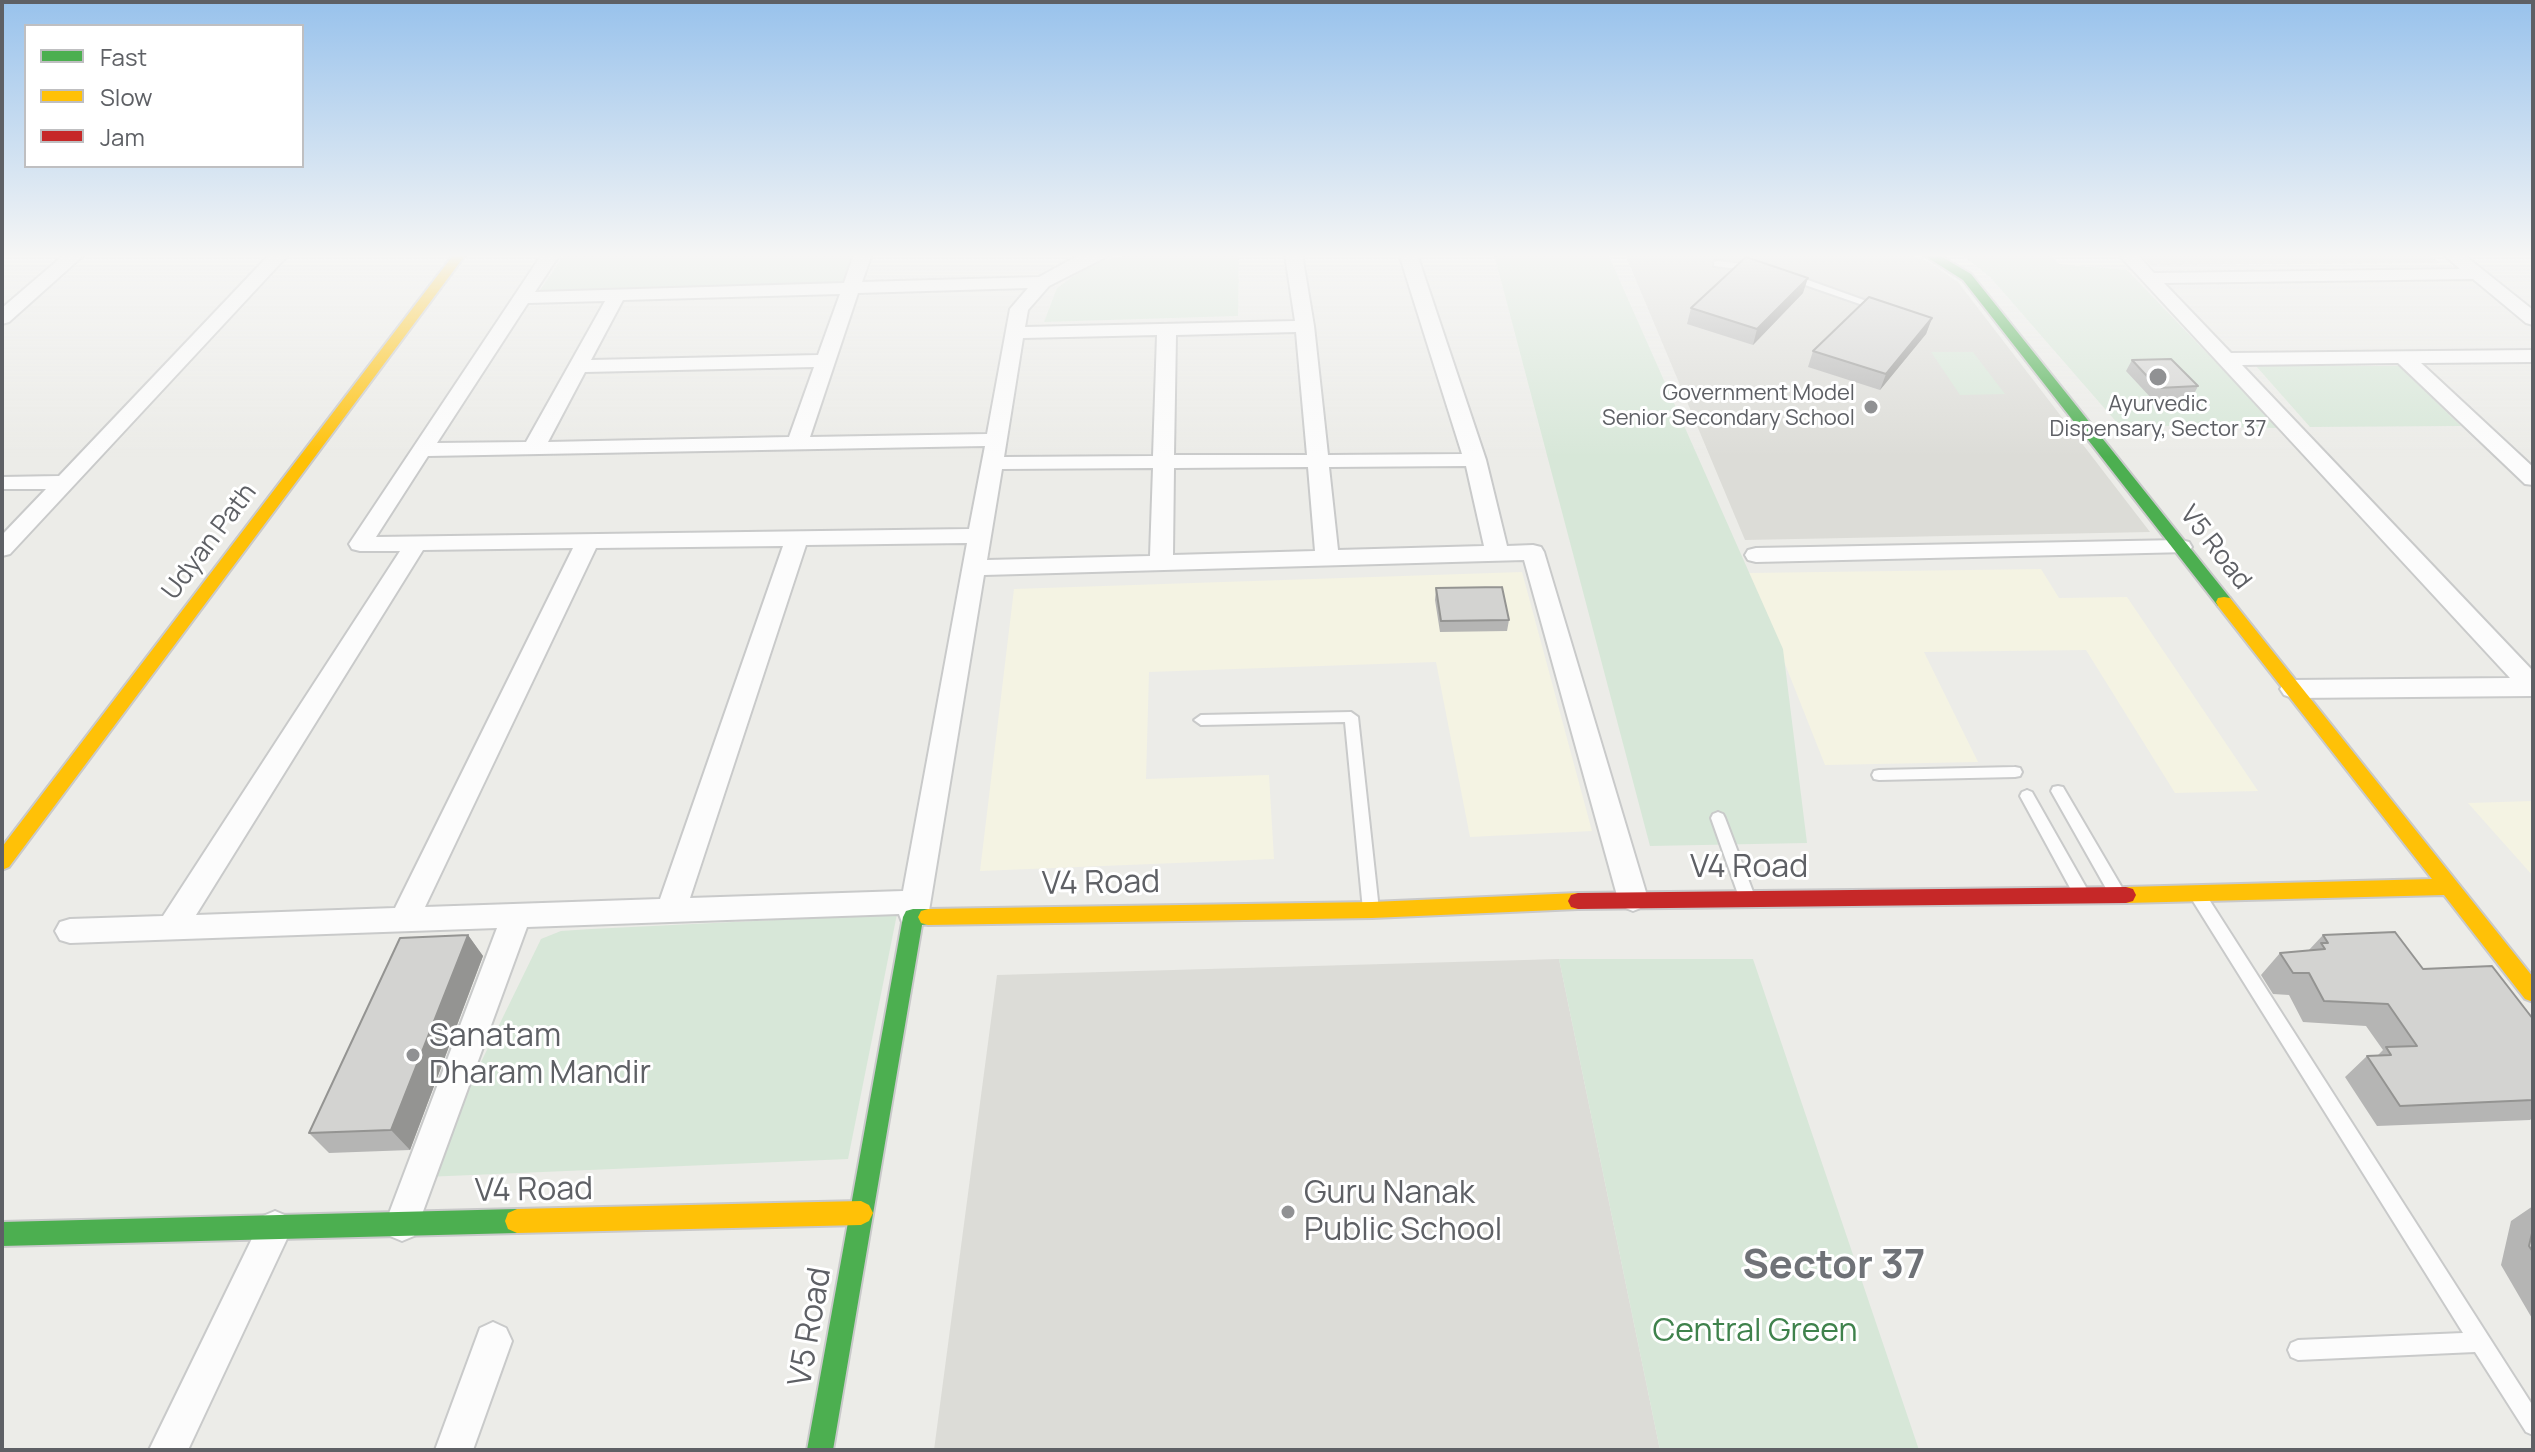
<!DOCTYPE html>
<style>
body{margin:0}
#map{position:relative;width:2535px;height:1452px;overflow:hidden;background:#ecece8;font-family:Manrope,sans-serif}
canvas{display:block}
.frame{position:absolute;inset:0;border:4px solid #5e6065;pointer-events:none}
.legend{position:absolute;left:24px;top:24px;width:280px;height:144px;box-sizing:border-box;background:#fff;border:2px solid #bfbfc1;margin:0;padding:10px 14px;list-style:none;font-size:24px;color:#5e6065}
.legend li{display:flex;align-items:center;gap:16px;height:40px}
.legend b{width:40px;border:2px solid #bfbfc1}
</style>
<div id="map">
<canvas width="2535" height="1452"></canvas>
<div class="frame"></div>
<ul class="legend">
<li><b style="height:10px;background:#4caf50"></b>Fast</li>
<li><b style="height:10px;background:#ffc107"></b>Slow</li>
<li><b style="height:10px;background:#c62828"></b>Jam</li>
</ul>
</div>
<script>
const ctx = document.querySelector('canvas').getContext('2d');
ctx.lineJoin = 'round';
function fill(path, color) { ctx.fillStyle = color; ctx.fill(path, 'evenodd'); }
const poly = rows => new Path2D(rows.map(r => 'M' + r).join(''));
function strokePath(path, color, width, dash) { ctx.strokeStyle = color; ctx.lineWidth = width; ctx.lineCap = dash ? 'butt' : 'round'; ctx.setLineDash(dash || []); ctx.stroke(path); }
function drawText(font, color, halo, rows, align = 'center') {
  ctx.font = font + ' Manrope,sans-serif'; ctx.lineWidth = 6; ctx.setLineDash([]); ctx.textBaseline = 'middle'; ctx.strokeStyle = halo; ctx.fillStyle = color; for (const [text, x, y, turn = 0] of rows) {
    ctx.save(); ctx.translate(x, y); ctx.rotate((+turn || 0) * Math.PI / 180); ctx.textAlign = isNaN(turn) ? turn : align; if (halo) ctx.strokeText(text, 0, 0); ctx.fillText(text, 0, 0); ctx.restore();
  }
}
fill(poly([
 [2041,569,2059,598,2127,597,2258,791,2175,793,2086,650,1924,652,1978,762,1825,765,1749,573],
 [1522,572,1592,831,1470,837,1436,662,1149,672,1146,779,1269,775,1274,859,980,871,1014,589],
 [2533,801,2533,876,2468,803]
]), '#f4f3e3');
fill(poly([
 [1625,254,1907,254,1929,262,1958,282,2150,532,1745,540],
 [2141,254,2428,254,2439,263,2150,265],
 [1559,959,1660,1450,934,1450,997,975]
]), '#dcdcd7');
fill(poly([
 [857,254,844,289,538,293,564,255],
 [1137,254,1239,254,1238,316,1044,322,1057,288,1093,262],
 [1494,254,1608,254,1783,649,1807,843,1650,846],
 [1961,254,2050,254,2059,264,2127,270,2279,428,2119,425,1991,278],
 [1931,352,1973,352,2005,394,1960,395],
 [2256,366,2399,366,2461,426,2310,427],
 [897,914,848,1159,425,1177,541,939,561,931,591,929],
 [1559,959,1753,959,1919,1450,1660,1450]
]), '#d7e7d8');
const lane = poly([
 [1717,261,1755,265,1760,268,1755,271,1714,266,1714,262,1717,261],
 [1788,275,1794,275,1886,308,1877,310,1788,279,1788,275],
 [1351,712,1358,717,1379,910,1377,915,1371,916,1365,915,1363,910,1345,722,1201,725,1194,720,1201,715,1351,712],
 [2015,767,2020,768,2022,772,2020,776,2015,777,1879,780,1874,779,1872,775,1874,771,1879,770,2015,767],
 [2058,786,2063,787,2124,891,2126,895,2124,899,2118,901,2112,899,2051,791,2053,787,2058,786],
 [2027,790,2032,792,2087,889,2089,893,2087,897,2081,899,2075,897,2020,796,2022,792,2027,790],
 [1718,812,1723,814,1725,818,1755,897,1753,901,1747,903,1741,901,1739,897,1711,818,1713,814,1718,812],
 [2197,888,2203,890,2533,1406,2533,1435,2526,1432,2475,1352,2298,1360,2291,1357,2288,1350,2291,1343,2298,1340,2463,1333,2191,898,2189,894,2191,890,2197,888]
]);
const street = poly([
 [65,254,85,254,9,322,2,324,2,308,65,254],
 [270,254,289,254,10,554,2,556,2,535,46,489,2,489,2,477,59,476,270,254],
 [542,254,560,254,535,292,844,283,854,254,872,254,862,282,1039,277,1079,255,1112,254,1049,286,1028,310,1025,327,1295,321,1285,255,1302,254,1314,326,1328,455,1462,454,1399,254,1417,254,1486,460,1507,546,1533,545,1541,547,1544,552,1648,899,1643,907,1633,911,1623,907,1618,899,1524,560,984,575,928,917,923,925,913,929,903,925,899,914,527,927,414,1236,402,1241,390,1236,385,1224,497,928,70,943,60,940,55,931,60,922,70,919,163,916,400,551,360,551,352,549,349,544,542,254],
 [1028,288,1010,309,987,434,810,437,858,293,1028,288],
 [840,294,818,355,591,360,623,300,840,294],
 [605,301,526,442,437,443,528,303,605,301],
 [1296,332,1307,455,1174,455,1176,335,1296,332],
 [1157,335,1153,456,1004,457,1023,338,1157,335],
 [814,367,789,437,548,442,585,372,814,367],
 [985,446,969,529,376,537,428,456,985,446],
 [1466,466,1484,546,1338,550,1329,467,1466,466],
 [1308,467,1315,551,1173,555,1174,468,1308,467],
 [1153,468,1150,556,987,560,1002,469,1153,468],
 [967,543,903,891,690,898,806,545,967,543],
 [783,546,660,899,425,907,596,548,783,546],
 [573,548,395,908,196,915,423,550,573,548],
 [2118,254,2137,254,2154,273,2460,269,2443,254,2463,254,2533,310,2533,325,2526,323,2473,279,2164,283,2231,353,2533,350,2533,362,2421,363,2533,467,2533,485,2525,484,2398,363,2242,365,2533,671,2533,696,2293,698,2284,695,2280,689,2284,683,2293,680,2510,678,2118,254],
 [2181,540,2189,542,2192,547,2189,552,1756,562,1748,560,1745,555,1748,550,1756,548,2181,540],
 [275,1211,287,1216,292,1228,188,1450,149,1450,263,1216,275,1211],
 [493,1322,506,1328,512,1341,473,1450,435,1450,480,1328,493,1322]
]);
const fast = poly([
 [1922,254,1937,254,1971,274,2230,598,2232,602,2230,606,2218,606,1963,280,1922,254],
 [913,909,928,909,935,911,938,917,935,923,922,925,833,1450,807,1450,903,917,906,911,913,909],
 [517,1209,526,1213,529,1221,526,1229,517,1233,2,1246,2,1222,517,1209]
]);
const slow = poly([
 [454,254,466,254,9,867,2,870,2,847,454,254],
 [2224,597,2230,598,2533,977,2533,1002,2525,999,2444,895,2126,903,2119,901,2116,895,2119,889,2126,887,2432,879,2218,606,2216,602,2218,598,2224,597],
 [1578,893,1585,895,1588,901,1585,907,1578,909,1372,918,928,925,921,923,918,917,921,911,928,909,1372,902,1578,893],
 [861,1201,869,1205,873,1213,869,1221,861,1225,517,1233,508,1229,505,1221,508,1213,517,1209,861,1201]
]);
const jam = poly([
 [2126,887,2133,889,2136,895,2133,901,2126,903,1578,909,1571,907,1568,901,1571,895,1578,893,2126,887]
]);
strokePath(lane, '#c9caca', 4);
strokePath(street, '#c9caca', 4);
strokePath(fast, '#c9c9ca', 4);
strokePath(slow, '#c9c9ca', 4);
strokePath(jam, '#c9c9ca', 4);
fill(lane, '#fcfcfc');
fill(street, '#fcfcfc');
fill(fast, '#4caf50');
fill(slow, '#ffc107');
fill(jam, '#c62828');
fill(poly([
 [1803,293,1753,345,1687,324,1691,308],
 [1932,318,1926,334,1880,390,1808,367,1813,351],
 [2132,360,2198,386,2192,398,2152,399,2126,371],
 [1436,588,1509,620,1507,631,1440,632,1435,600],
 [468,935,483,956,410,1150,329,1153,309,1133],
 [2323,935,2423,969,2533,1019,2533,1117,2530,1120,2377,1126,2345,1077,2367,1056,2377,1056,2383,1050,2366,1026,2303,1022,2289,995,2273,994,2261,975,2280,953,2308,951],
 [2533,1206,2533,1320,2501,1265,2511,1221]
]), '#b5b5b4');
fill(poly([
 [1808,278,1803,293,1753,345,1757,329],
 [1932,318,1926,334,1880,390,1886,374],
 [468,935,483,956,410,1150,391,1130]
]), '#949492');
const building = poly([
 [1746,257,1808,278,1757,329,1691,308,1746,257],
 [1869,297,1932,318,1886,374,1813,351,1869,297],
 [2171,359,2198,386,2158,388,2132,360,2171,359],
 [1502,587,1509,620,1441,621,1436,588,1502,587],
 [2395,932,2423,969,2492,966,2533,1019,2533,1100,2400,1106,2367,1056,2391,1055,2386,1047,2417,1046,2388,1004,2324,1001,2309,973,2293,973,2280,953,2325,949,2321,943,2328,943,2323,935,2395,932],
 [468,935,391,1130,309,1133,400,938,468,935],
 [2533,1229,2533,1252,2529,1246,2533,1229]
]);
fill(building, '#d3d3d1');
strokePath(building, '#949492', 2);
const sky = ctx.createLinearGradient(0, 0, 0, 457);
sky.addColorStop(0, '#98c2ec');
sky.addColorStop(0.56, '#f6f6f5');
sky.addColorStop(1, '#f6f6f500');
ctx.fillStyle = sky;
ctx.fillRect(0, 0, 2535, 457);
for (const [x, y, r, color] of [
 [2158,377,10,"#909193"],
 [1871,407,8,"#909193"],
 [413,1055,8,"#909193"],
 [1288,1212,8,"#909193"]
]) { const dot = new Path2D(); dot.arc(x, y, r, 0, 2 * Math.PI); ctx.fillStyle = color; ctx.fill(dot); strokePath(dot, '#fff', 3); }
drawText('22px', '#5e6065', '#fff', [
 ["Government Model",1855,394],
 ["Senior Secondary School",1855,419],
 ["Ayurvedic",2158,405,"center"],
 ["Dispensary, Sector 37",2158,430,"center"]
], 'right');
drawText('26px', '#5e6065', '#fff', [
 ["Udyan Path",210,542,-53],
 ["V5 Road",2215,548,52]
]);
drawText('32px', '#5e6065', '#fff', [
 ["V4 Road",1749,868],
 ["V4 Road",1101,884,-1],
 ["V4 Road",534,1191,-1],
 ["V5 Road",811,1327,-80]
]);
drawText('32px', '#5e6065', '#fff', [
 ["Sanatam",429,1037],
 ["Dharam Mandir",429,1074],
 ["Guru Nanak",1304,1194],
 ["Public School",1304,1231]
], 'left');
drawText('32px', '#3f824c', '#fff', [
 ["Central Green",1755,1332]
]);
drawText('bold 40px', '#6f7277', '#fff', [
 ["Sector 37",1834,1267]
]);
</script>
